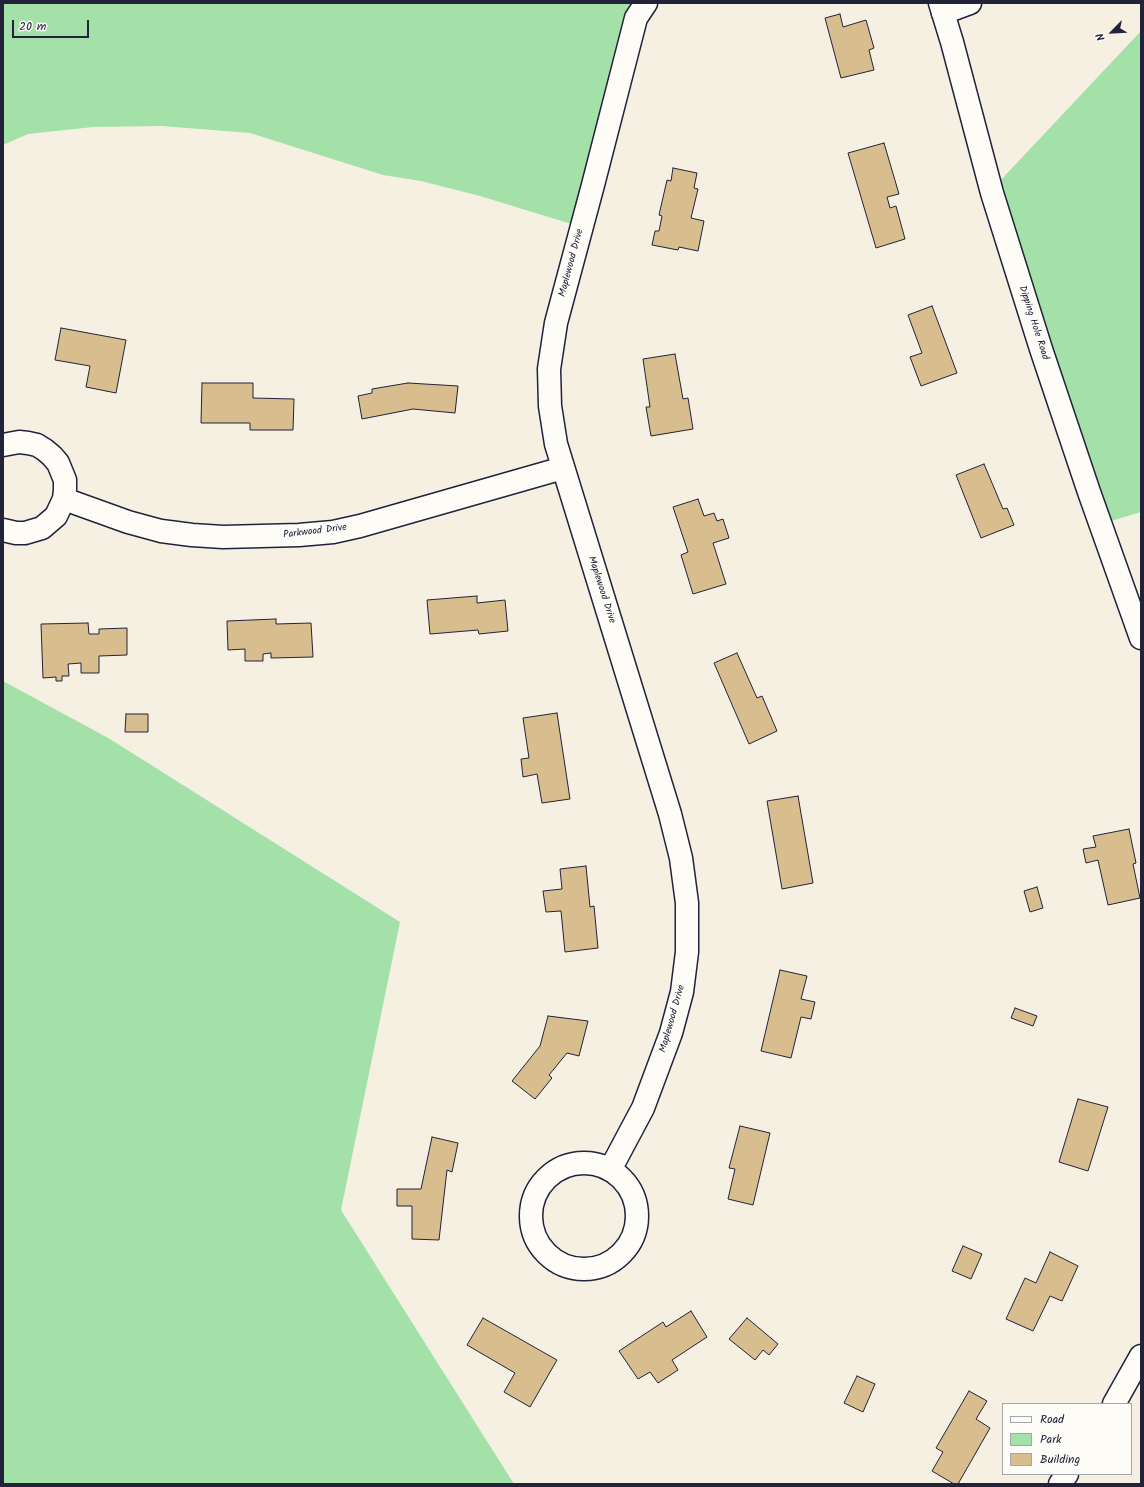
<!DOCTYPE html>
<style>
body{margin:0}
#map{position:relative;width:1144px;height:1487px;overflow:hidden;background:#f6f0e2;font-family:Kalam,sans-serif}
canvas{display:block}
.frame{position:absolute;inset:0;border:4px solid #22223b;pointer-events:none}
.legend{position:absolute;left:1002px;top:1403px;width:130px;height:72px;box-sizing:border-box;background:#fdfcf7;border:1px solid #a5a5ac;margin:0;padding:5px 7px;list-style:none;font-size:12px;color:#22223b}
.legend li{display:flex;align-items:center;gap:8px;height:20px}
.legend b{width:20px;border:1px solid #a5a5ac}
.north{position:absolute;left:1092px;top:12px;width:40px;height:40px;-webkit-text-stroke:3px #fdfcf7;paint-order:stroke;rotate:246deg;font-size:11px;font-weight:700;line-height:16px;text-align:center;color:#22223b}
.north::after{content:'';display:block;margin:auto;width:14px;height:18px;background:#22223b;clip-path:polygon(50% 0,100% 100%,50% 72%,0 100%)}
.scale{position:absolute;left:12px;top:20px;width:77px;height:18px;box-sizing:border-box;border:2px solid #22223b;border-top:0;padding-left:5px;font-size:12px;line-height:14px;white-space:nowrap;color:#22223b;-webkit-text-stroke:3px #fdfcf7;paint-order:stroke}
</style>
<div id="map">
<canvas width="1144" height="1487"></canvas>
<div class="frame"></div>
<ul class="legend">
<li><b style="height:5px;background:#fdfcf7"></b>Road</li>
<li><b style="height:11px;background:#a3e1a9"></b>Park</li>
<li><b style="height:11px;background:#d8be8e"></b>Building</li>
</ul>
<div class="north">N</div>
<div class="scale">20 m</div>
</div>
<script>
const ctx = document.querySelector('canvas').getContext('2d');
ctx.lineJoin = 'round';
function fill(path, color) { ctx.fillStyle = color; ctx.fill(path, 'evenodd'); }
const poly = rows => new Path2D(rows.map(r => 'M' + r).join(''));
function strokePath(path, color, width, dash) { ctx.strokeStyle = color; ctx.lineWidth = width; ctx.lineCap = dash ? 'butt' : 'round'; ctx.setLineDash(dash || []); ctx.stroke(path); }
function drawText(font, color, halo, rows, align = 'center') {
  ctx.font = font + ' Kalam,sans-serif'; ctx.lineWidth = 4; ctx.setLineDash([]); ctx.textBaseline = 'middle'; ctx.strokeStyle = halo; ctx.fillStyle = color; for (const [text, x, y, turn = 0] of rows) {
    ctx.save(); ctx.translate(x, y); ctx.rotate((+turn || 0) * Math.PI / 180); ctx.textAlign = isNaN(turn) ? turn : align; if (halo) ctx.strokeText(text, 0, 0); ctx.fillText(text, 0, 0); ctx.restore();
  }
}
fill(poly([
 [3,3,642,3,578,226,480,196,421,181,383,175,250,133,162,126,93,127,28,134,3,145],
 [1141,31,1141,512,1091,527,998,183],
 [3,681,110,739,400,922,341,1210,514,1484,3,1484]
]), '#a3e1a9');
const building = poly([
 [840,14,843,27,866,20,874,48,869,50,874,70,841,78,825,18,840,14],
 [884,143,899,194,887,197,890,208,896,206,905,239,876,248,848,153,884,143],
 [673,168,697,173,694,188,698,189,691,218,704,221,698,251,679,247,678,250,652,245,655,231,659,231,662,216,659,215,667,180,671,181,673,168],
 [932,306,957,373,921,386,910,357,922,353,908,315,932,306],
 [61,328,126,340,116,393,86,387,90,366,55,360,61,328],
 [675,354,683,399,688,398,693,429,651,436,646,407,650,407,643,359,675,354],
 [202,383,253,383,253,398,294,399,293,430,250,430,250,423,201,423,202,383],
 [408,383,458,386,455,413,413,409,362,419,358,396,372,393,372,389,408,383],
 [984,464,1003,509,1007,508,1014,525,981,538,956,475,984,464],
 [698,499,704,516,714,513,717,521,723,519,729,538,713,543,726,584,693,594,681,555,688,552,673,507,698,499],
 [477,596,477,603,505,600,508,631,479,634,478,630,430,634,427,600,477,596],
 [276,619,276,624,311,623,313,657,271,658,271,653,263,654,263,661,245,661,245,649,228,650,227,621,276,619],
 [88,623,89,634,99,634,99,629,127,628,127,655,99,656,99,673,81,673,81,663,68,664,69,676,62,676,62,681,56,681,56,677,43,678,41,624,88,623],
 [737,653,757,698,762,696,777,731,749,744,714,663,737,653],
 [557,713,570,799,542,803,537,774,523,777,521,759,529,758,523,718,557,713],
 [126,714,148,714,148,732,125,732,126,714],
 [798,796,813,883,782,889,767,801,798,796],
 [1129,829,1136,863,1133,864,1140,898,1108,905,1098,860,1086,863,1083,849,1096,847,1093,836,1129,829],
 [586,866,590,907,594,906,598,948,565,952,561,911,546,912,543,891,562,889,560,869,586,866],
 [1037,887,1043,908,1030,912,1024,891,1037,887],
 [780,970,807,976,801,999,815,1002,811,1019,801,1017,791,1058,761,1051,780,970],
 [1015,1008,1037,1016,1033,1026,1011,1018,1015,1008],
 [548,1016,588,1021,579,1056,567,1053,549,1075,552,1078,535,1099,512,1081,540,1046,548,1016],
 [1078,1099,1108,1107,1088,1171,1059,1162,1078,1099],
 [740,1126,770,1133,753,1205,728,1199,735,1169,729,1168,740,1126],
 [432,1137,458,1143,452,1172,447,1170,439,1240,412,1239,412,1206,397,1206,397,1189,421,1189,432,1137],
 [963,1246,982,1254,971,1279,952,1271,963,1246],
 [1050,1252,1078,1266,1062,1301,1050,1296,1033,1331,1006,1319,1025,1278,1036,1283,1050,1252],
 [691,1311,707,1337,672,1360,678,1370,658,1383,650,1372,638,1379,619,1351,663,1322,666,1327,691,1311],
 [483,1318,557,1360,530,1407,504,1392,515,1373,467,1345,483,1318],
 [747,1318,778,1344,769,1355,763,1350,755,1360,729,1339,747,1318],
 [857,1376,875,1384,863,1412,844,1403,857,1376],
 [969,1391,987,1401,976,1419,990,1428,958,1484,954,1484,932,1471,943,1452,936,1448,969,1391]
]);
fill(building, '#d8be8e');
strokePath(building, '#22223b', 1);
const minor = poly([
 [943,13,970,3],
 [3,445,19,442,28,443,37,445,45,450,52,456,58,463,65,480,65,490,64,499,56,516,42,528,25,533,16,533,3,530],
 [64,499,128,522,161,531,192,535,223,537,299,535,333,532,360,526,563,468],
 '531 1216a53 53 0 1 1 106 0a53 53 0 1 1-106 0Z',
 [610,1170,643,1108,671,1033,682,992,687,952,687,903,681,858,670,814,556,444,550,406,549,369,556,323,593,185,636,18,646,3]
]);
const major = poly([
 [940,3,952,42,992,193,1041,349,1089,492,1141,638],
 [1114,1404,1141,1356],
 [1060,1484,1067,1474]
]);
strokePath(minor, '#22223b', 25);
strokePath(major, '#22223b', 25);
strokePath(minor, '#fdfcf7', 22);
strokePath(major, '#fdfcf7', 22);
drawText('10px', '#22223b', '#fdfcf7', [
 ["Maplewood Drive",572,263,-75],
 ["Dipping Hole Road",1033,323,72],
 ["Parkwood Drive",315,532,-7],
 ["Maplewood Drive",601,590,72],
 ["Maplewood Drive",673,1019,-74]
]);
</script>
